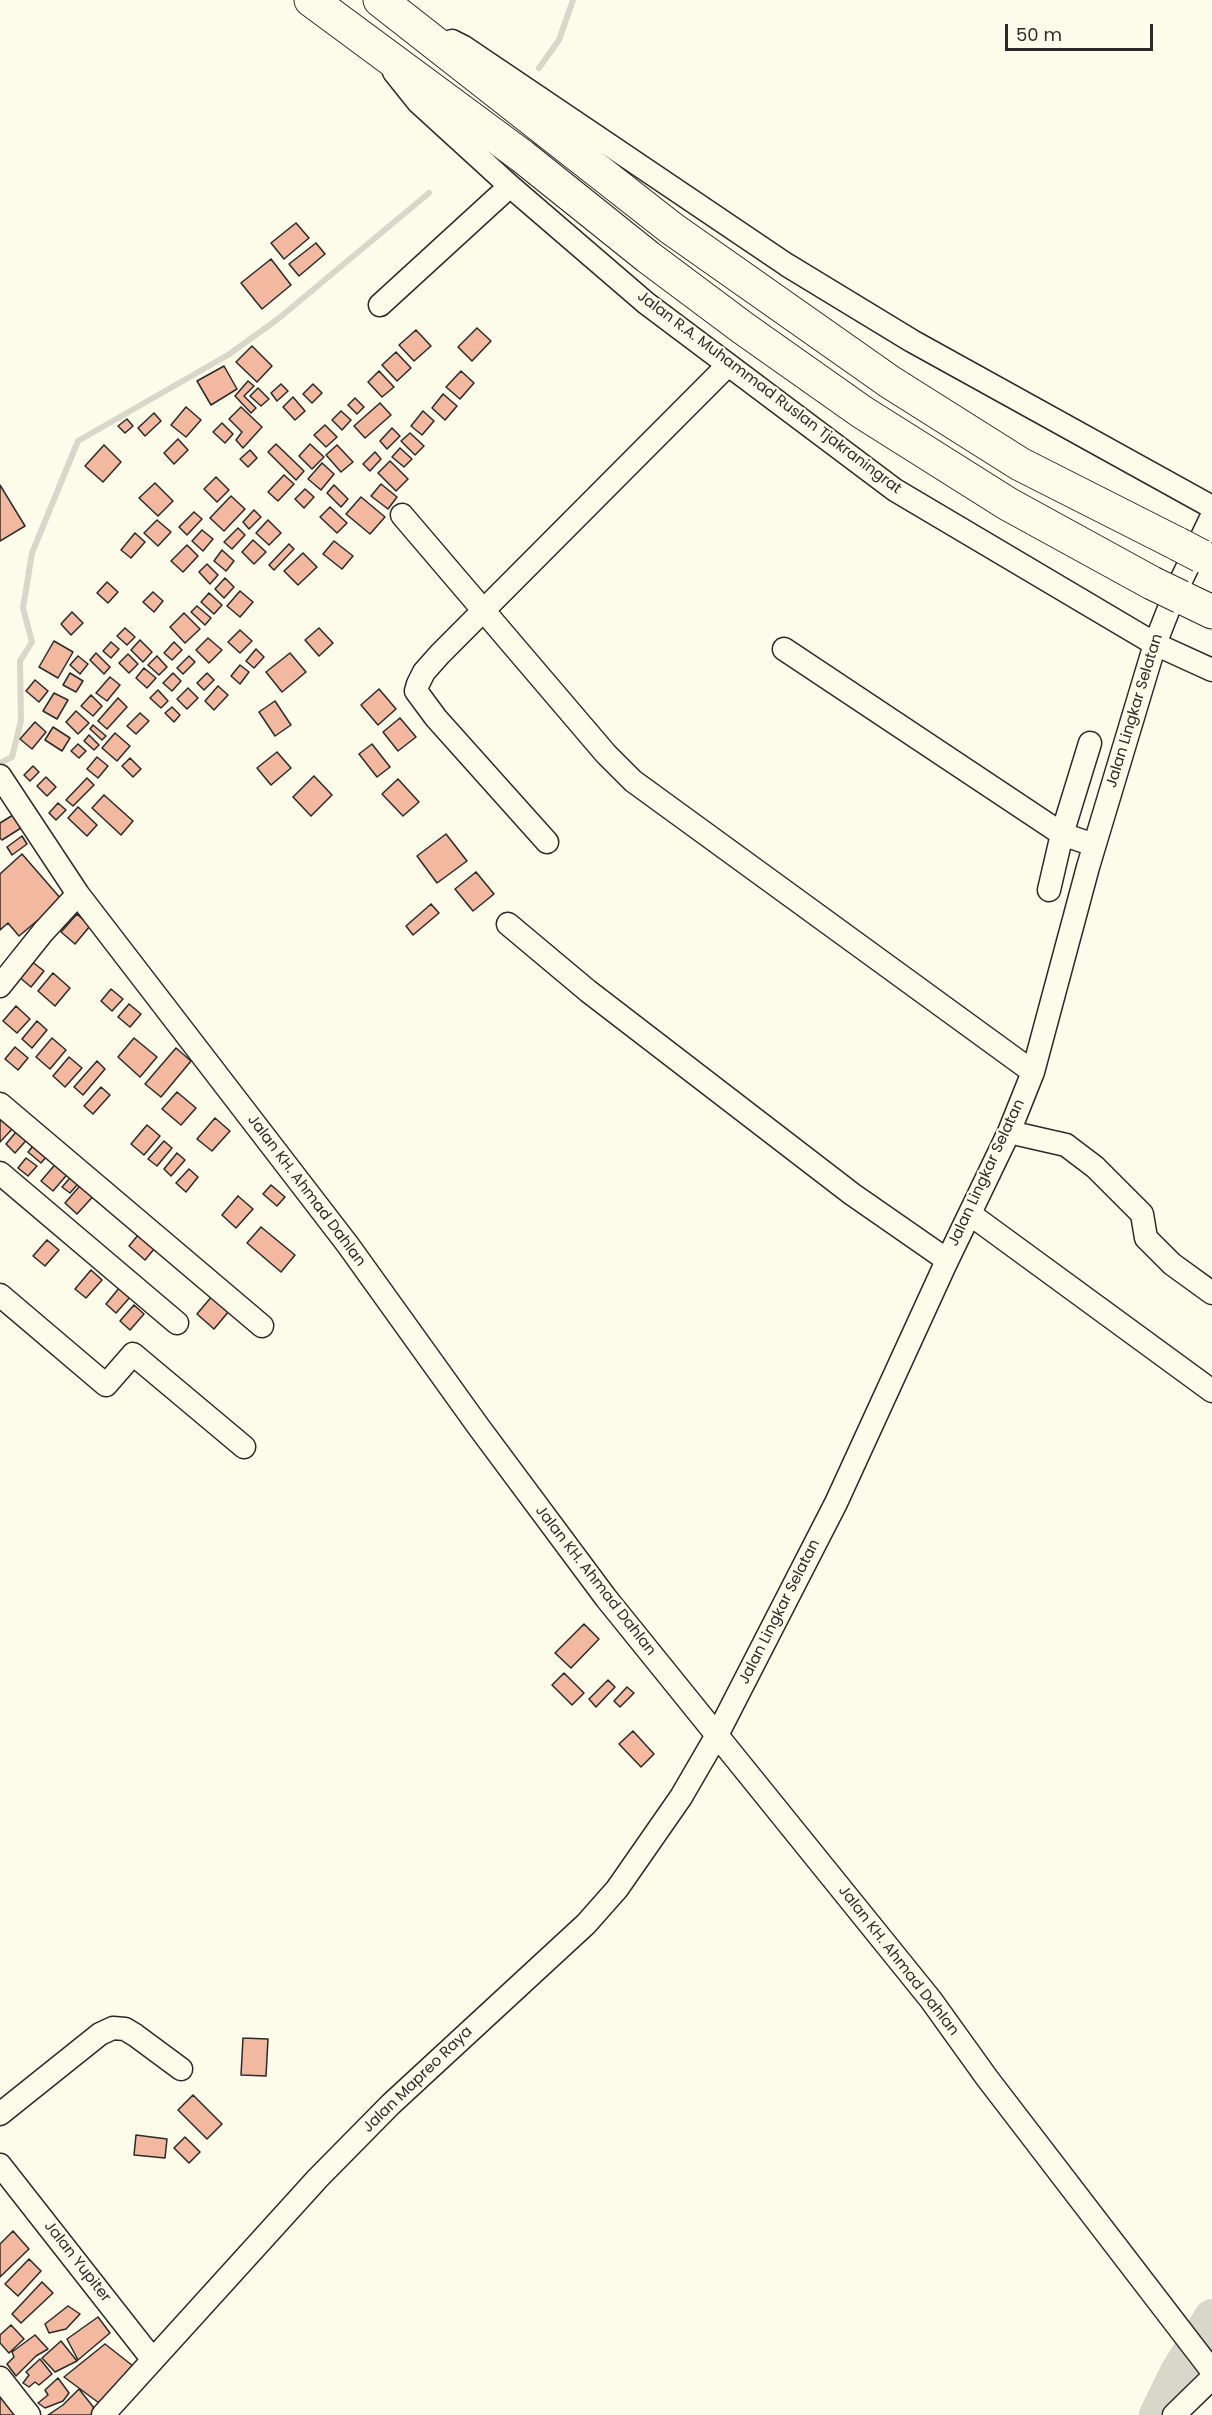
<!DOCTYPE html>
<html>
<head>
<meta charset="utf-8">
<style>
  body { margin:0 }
  #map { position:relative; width:1212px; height:2415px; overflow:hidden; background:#fdfbea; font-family:Poppins,sans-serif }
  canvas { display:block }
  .scale { position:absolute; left:1005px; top:24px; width:148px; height:27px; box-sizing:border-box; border:3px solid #2b2b2b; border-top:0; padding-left:8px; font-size:18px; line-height:21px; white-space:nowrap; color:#2b2b2b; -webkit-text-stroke:4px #fdfbea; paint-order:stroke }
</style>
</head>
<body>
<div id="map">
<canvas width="1212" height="2415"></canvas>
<div class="scale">50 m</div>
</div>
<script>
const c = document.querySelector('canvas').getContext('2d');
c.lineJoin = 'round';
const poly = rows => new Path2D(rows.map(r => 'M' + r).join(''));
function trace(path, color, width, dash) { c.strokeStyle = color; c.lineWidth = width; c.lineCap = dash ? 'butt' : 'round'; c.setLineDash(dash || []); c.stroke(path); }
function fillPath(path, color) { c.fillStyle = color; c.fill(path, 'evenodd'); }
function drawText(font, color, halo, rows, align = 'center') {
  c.font = font + ' Poppins,sans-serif'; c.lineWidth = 4.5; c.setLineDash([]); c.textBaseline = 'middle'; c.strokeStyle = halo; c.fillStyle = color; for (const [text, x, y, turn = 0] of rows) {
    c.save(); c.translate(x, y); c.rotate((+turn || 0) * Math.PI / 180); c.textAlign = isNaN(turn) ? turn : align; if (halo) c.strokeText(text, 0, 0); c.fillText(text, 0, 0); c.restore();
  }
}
trace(poly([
  [539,68,559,40,573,0],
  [0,763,12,757,21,721,20,661,32,642,23,608,32,553,78,441,228,355,278,319,429,193]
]), '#d8d7c9', 6);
trace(poly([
  [1157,2415,1178,2372,1212,2317]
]), '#d8d7c9', 36);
const building = poly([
  [296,223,309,238,284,259,271,243,296,223],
  [316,243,325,254,299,276,289,264,316,243],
  [271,259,291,285,262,309,241,283,271,259],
  [477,328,491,341,472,361,458,347,477,328],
  [416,330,431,346,414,361,399,345,416,330],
  [252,346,272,366,257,382,236,362,252,346],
  [396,352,411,368,397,381,382,365,396,352],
  [224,366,237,389,211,405,197,381,224,366],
  [379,371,394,387,382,397,368,382,379,371],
  [461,371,474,383,460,399,446,387,461,371],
  [248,381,254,386,244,396,256,408,251,413,235,396,248,381],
  [281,384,288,391,277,401,271,393,281,384],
  [313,384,322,393,312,403,303,394,313,384],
  [258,388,269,399,261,406,250,396,258,388],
  [443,394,457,406,445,420,432,408,443,394],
  [293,397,305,411,295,420,283,407,293,397],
  [355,398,364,407,357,414,348,405,355,398],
  [380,403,391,415,365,438,354,426,380,403],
  [186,407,201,420,186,437,171,425,186,407],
  [241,407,262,427,243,448,236,440,242,432,229,419,241,407],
  [341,411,351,420,342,430,332,420,341,411],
  [423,411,434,421,422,435,411,426,423,411],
  [154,413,161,421,145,436,138,428,154,413],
  [127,419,133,426,125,433,118,426,127,419],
  [222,423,233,434,225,443,213,432,222,423],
  [325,425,337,437,326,447,314,435,325,425],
  [392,428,400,436,387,449,380,441,392,428],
  [410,433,424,446,415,455,401,441,410,433],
  [178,439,188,450,174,464,164,453,178,439],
  [276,444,304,471,296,480,268,452,276,444],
  [310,444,324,457,312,469,299,456,310,444],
  [104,445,121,462,103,482,85,466,104,445],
  [337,445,353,462,341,472,326,455,337,445],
  [400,448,412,459,404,467,392,457,400,448],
  [250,450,257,458,248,467,240,459,250,450],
  [375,452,381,459,370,471,363,464,375,452],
  [390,461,408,479,396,491,378,473,390,461],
  [322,463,334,474,321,490,308,479,322,463],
  [284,475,294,484,278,501,268,492,284,475],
  [216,477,229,490,217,502,204,489,216,477],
  [155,483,173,501,158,516,139,498,155,483],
  [381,484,397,497,388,509,371,496,381,484],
  [0,485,25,526,0,541,0,485],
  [334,485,348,499,341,507,327,493,334,485],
  [305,489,314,497,304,508,295,499,305,489],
  [231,496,245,509,224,531,210,518,231,496],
  [361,497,385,517,370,534,346,514,361,497],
  [330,507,347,523,337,533,320,517,330,507],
  [254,510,261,517,249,529,243,522,254,510],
  [194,512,202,519,187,535,179,527,194,512],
  [157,520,171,532,158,546,144,533,157,520],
  [268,520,281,533,269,545,256,533,268,520],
  [238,528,245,535,232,549,224,542,238,528],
  [202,530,213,539,203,551,192,541,202,530],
  [135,533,145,542,131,558,121,550,135,533],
  [253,540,266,552,254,564,242,552,253,540],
  [334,541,353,556,342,569,323,554,334,541],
  [289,544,294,549,274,570,269,565,289,544],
  [187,545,198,556,183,572,171,561,187,545],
  [222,550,234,561,226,571,214,561,222,550],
  [303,553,317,567,298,585,284,571,303,553],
  [207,564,218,575,210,584,199,572,207,564],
  [225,578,234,587,224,598,215,589,225,578],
  [107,582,118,592,108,603,97,593,107,582],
  [240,591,253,602,240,617,227,606,240,591],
  [153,592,163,601,154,612,143,602,153,592],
  [209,593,222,605,214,614,201,602,209,593],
  [197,606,211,618,205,625,191,612,197,606],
  [72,612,83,623,71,635,61,624,72,612],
  [184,613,200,629,185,643,170,627,184,613],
  [125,628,135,637,127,645,117,636,125,628],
  [319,628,333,643,319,656,305,640,319,628],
  [240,630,252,641,240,653,228,642,240,630],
  [208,638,222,650,209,663,196,650,208,638],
  [140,640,152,652,143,662,131,650,140,640],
  [54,641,73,652,58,678,39,667,54,641],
  [111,642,119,649,111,658,103,651,111,642],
  [174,642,182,650,172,660,164,653,174,642],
  [256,649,264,657,254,668,246,661,256,649],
  [96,653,110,667,104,674,90,660,96,653],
  [290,653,306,672,282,692,266,672,290,653],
  [128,654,138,664,129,673,119,663,128,654],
  [78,656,88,664,80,674,70,665,78,656],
  [157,656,167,667,159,675,148,665,157,656],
  [189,656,195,662,183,674,177,668,189,656],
  [240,665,249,672,240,684,231,676,240,665],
  [144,668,156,678,147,688,136,678,144,668],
  [70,673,83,681,76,692,63,685,70,673],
  [173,673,181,681,172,691,163,683,173,673],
  [207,673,214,680,204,690,197,683,207,673],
  [110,677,120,685,107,701,96,693,110,677],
  [35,680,48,691,39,702,26,691,35,680],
  [218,686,228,695,214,710,205,701,218,686],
  [188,688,198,698,187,709,177,699,188,688],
  [379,689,396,709,378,725,361,705,379,689],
  [158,690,168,701,161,708,150,698,158,690],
  [54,693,68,700,57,719,43,711,54,693],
  [91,695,102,706,93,716,81,706,91,695],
  [118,698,127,707,107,729,98,721,118,698],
  [275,701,291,725,275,736,259,712,275,701],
  [172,707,180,715,174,722,165,713,172,707],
  [76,711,89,723,78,734,66,722,76,711],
  [140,713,149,721,136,734,127,726,140,713],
  [400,718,416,737,398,751,383,732,400,718],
  [35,722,46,732,32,749,20,739,35,722],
  [93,725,106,736,102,740,90,729,93,725],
  [53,727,70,738,62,751,45,740,53,727],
  [115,733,130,746,117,761,102,748,115,733],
  [89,735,99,745,94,750,84,741,89,735],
  [78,744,86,751,79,758,71,751,78,744],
  [372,744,390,767,377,777,359,754,372,744],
  [277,752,291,768,271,785,257,768,277,752],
  [97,757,108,766,98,778,87,769,97,757],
  [130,758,141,769,133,777,122,766,130,758],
  [33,766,39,772,30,781,24,775,33,766],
  [314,776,332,795,311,816,293,797,314,776],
  [46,777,56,787,47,796,37,786,46,777],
  [87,778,94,785,73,806,66,800,87,778],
  [398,779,419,802,403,816,382,794,398,779],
  [104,795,133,821,121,835,92,808,104,795],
  [58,803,66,810,56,820,49,813,58,803],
  [78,807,97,825,87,836,68,818,78,807],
  [13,815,21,828,2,840,0,838,0,823,13,815],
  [446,834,467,861,437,883,417,856,446,834],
  [22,836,27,844,12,855,7,847,22,836],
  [22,854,62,900,19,936,8,923,0,930,0,874,22,854],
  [476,872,494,894,473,911,455,889,476,872],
  [431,904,439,913,413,935,406,926,431,904],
  [77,914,90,926,75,944,61,932,77,914],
  [31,961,44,971,31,987,18,976,31,961],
  [53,973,70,988,55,1006,38,991,53,973],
  [111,989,123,999,112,1011,101,1001,111,989],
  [129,1004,141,1014,130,1027,118,1017,129,1004],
  [16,1006,30,1019,17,1033,3,1021,16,1006],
  [37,1021,47,1030,32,1048,22,1039,37,1021],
  [52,1038,66,1050,50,1069,36,1057,52,1038],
  [134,1038,157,1057,140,1077,118,1057,134,1038],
  [15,1047,28,1058,18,1070,5,1059,15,1047],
  [176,1048,191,1061,161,1097,145,1084,176,1048],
  [69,1057,82,1068,65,1087,53,1076,69,1057],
  [97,1061,105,1069,83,1095,74,1087,97,1061],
  [101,1087,110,1095,93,1114,84,1106,101,1087],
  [177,1092,196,1108,181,1125,162,1109,177,1092],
  [3,1118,14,1127,0,1142,0,1121,3,1118],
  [215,1118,230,1131,212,1151,197,1139,215,1118],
  [147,1125,160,1136,144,1155,131,1144,147,1125],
  [21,1126,31,1135,15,1153,6,1144,21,1126],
  [39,1139,52,1150,41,1163,28,1152,39,1139],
  [164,1141,172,1148,157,1166,148,1159,164,1141],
  [177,1153,185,1160,171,1176,164,1169,177,1153],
  [26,1158,37,1166,28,1176,18,1168,26,1158],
  [59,1160,71,1170,53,1191,41,1181,59,1160],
  [189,1169,198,1177,186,1192,176,1183,189,1169],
  [76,1171,84,1177,70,1193,62,1187,76,1171],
  [85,1180,98,1191,77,1214,65,1203,85,1180],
  [271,1185,285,1197,277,1206,263,1194,271,1185],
  [238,1196,253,1209,236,1228,222,1215,238,1196],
  [261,1227,295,1255,281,1272,247,1243,261,1227],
  [143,1229,159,1243,145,1260,129,1246,143,1229],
  [47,1240,59,1250,45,1266,33,1256,47,1240],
  [91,1270,102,1280,86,1298,75,1289,91,1270],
  [120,1287,131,1296,116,1313,106,1304,120,1287],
  [218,1289,235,1304,214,1329,197,1314,218,1289],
  [134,1305,144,1314,130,1330,120,1321,134,1305],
  [584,1624,599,1639,571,1668,555,1653,584,1624],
  [564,1673,584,1693,572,1705,552,1685,564,1673],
  [608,1680,615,1687,596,1707,589,1699,608,1680],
  [627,1687,634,1693,620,1707,614,1701,627,1687],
  [633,1731,654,1754,641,1767,619,1744,633,1731],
  [243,2038,268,2039,266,2076,241,2075,243,2038],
  [193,2095,222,2124,207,2139,178,2110,193,2095],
  [136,2135,167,2139,165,2158,134,2155,136,2135],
  [185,2137,200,2152,189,2163,174,2148,185,2137],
  [13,2231,29,2249,0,2277,0,2244,13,2231],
  [29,2259,41,2271,18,2296,5,2284,29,2259],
  [42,2282,53,2293,21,2323,12,2314,42,2282],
  [68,2306,80,2314,66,2329,49,2333,45,2324,68,2306],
  [98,2317,110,2333,78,2360,67,2339,98,2317],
  [11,2325,24,2339,9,2353,0,2343,0,2335,11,2325],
  [35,2335,48,2349,36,2356,16,2376,7,2364,14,2357,12,2352,35,2335],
  [61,2341,77,2361,55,2372,42,2358,61,2341],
  [105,2344,133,2366,99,2403,64,2377,105,2344],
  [40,2359,52,2374,39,2385,35,2382,29,2387,23,2383,29,2375,26,2372,40,2359],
  [58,2378,69,2393,63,2401,45,2408,38,2403,48,2395,45,2390,58,2378],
  [0,2384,23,2415,0,2415,0,2384],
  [79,2389,98,2413,96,2415,48,2415,63,2405,79,2389]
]);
fillPath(building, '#f2b8a0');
trace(building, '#2b2b2b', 1.5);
const minor = poly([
  [452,41,464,47,787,265,912,341,1212,507],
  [394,72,418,102,510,186,646,303,895,490,1155,644,1212,670],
  [380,305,510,186],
  [402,515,606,754,633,781,1033,1072],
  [784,649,1062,834,1094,845],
  [0,776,78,894,348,1245,478,1426,606,1598,931,2000,987,2078,1212,2371],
  [547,842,436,718,416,691,418,684,424,672,440,654,727,366],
  [1049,890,1062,834,1090,743],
  [508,924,588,991,852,1194,947,1260],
  [0,986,43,932,78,894],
  [0,1104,262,1326],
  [1009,1132,1066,1145,1095,1167,1142,1214,1146,1238,1172,1264,1212,1293],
  [0,1173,177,1323],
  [970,1214,1212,1391],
  [0,1295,106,1385,133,1354,244,1447],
  [0,2114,100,2034,113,2028,125,2029,135,2035,181,2069],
  [0,2165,153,2360],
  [0,2378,29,2415],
  [103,2415,318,2178,391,2104,586,1924,617,1889,681,1797,717,1735,836,1503,945,1265,1009,1132,1033,1072,1088,867,1155,644,1175,593,1212,516],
  [1174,2415,1212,2378]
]);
const highway = poly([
  [311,0,522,156,648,257,743,328,862,412,1008,504,1152,583],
  [380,0,671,228,890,382,1020,464,1178,544],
  [1181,597,1212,612]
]);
trace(minor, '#2b2b2b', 25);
trace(highway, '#2b2b2b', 35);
trace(minor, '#fdfbea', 22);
trace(highway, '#fdfbea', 33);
const highwayBridge = poly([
  [1178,544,1201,556],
  [1152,583,1181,597]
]);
trace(highwayBridge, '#2b2b2b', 35, []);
trace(highwayBridge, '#fdfbea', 33);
drawText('15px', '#2b2b2b', '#fdfbea', [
  ["Jalan R.A. Muhammad Ruslan Tjakraningrat",769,393,37],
  ["Jalan Lingkar Selatan",1135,711,-73],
  ["Jalan Lingkar Selatan",987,1173,-65],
  ["Jalan KH. Ahmad Dahlan",306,1191,53],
  ["Jalan KH. Ahmad Dahlan",595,1581,52],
  ["Jalan Lingkar Selatan",780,1612,-63],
  ["Jalan KH. Ahmad Dahlan",898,1961,52],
  ["Jalan Mapreo Raya",418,2080,-44],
  ["Jalan Yupiter",77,2262,52]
]);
</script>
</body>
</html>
